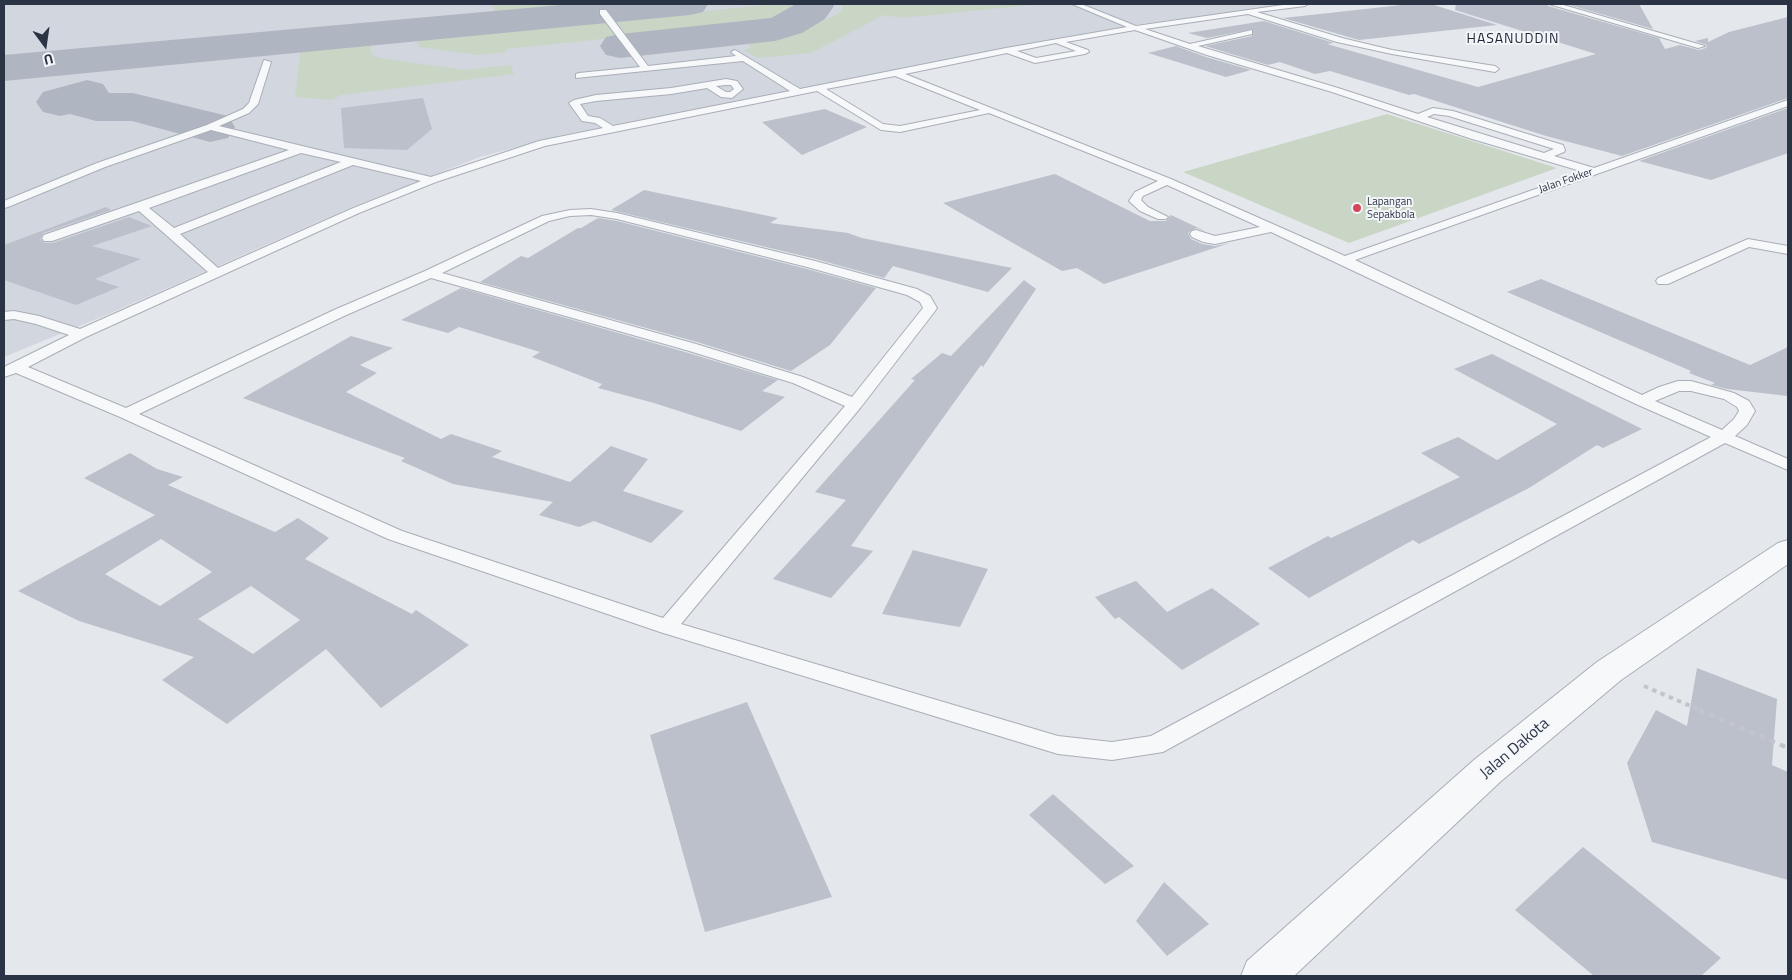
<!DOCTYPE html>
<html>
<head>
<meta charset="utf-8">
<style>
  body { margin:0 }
  #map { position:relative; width:1792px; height:980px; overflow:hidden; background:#e4e7ec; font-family:"Titillium Web",sans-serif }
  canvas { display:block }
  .frame { position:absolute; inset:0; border:5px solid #2b3445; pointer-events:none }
  .north { position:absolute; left:20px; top:20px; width:50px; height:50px; -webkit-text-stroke:4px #f4f6f9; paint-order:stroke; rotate:166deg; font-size:14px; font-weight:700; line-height:20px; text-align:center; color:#2b3445 }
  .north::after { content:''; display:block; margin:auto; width:18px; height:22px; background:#2b3445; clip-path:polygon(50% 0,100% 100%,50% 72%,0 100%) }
</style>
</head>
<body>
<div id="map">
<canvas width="1792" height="980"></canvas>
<div class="frame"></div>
<div class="north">U</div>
</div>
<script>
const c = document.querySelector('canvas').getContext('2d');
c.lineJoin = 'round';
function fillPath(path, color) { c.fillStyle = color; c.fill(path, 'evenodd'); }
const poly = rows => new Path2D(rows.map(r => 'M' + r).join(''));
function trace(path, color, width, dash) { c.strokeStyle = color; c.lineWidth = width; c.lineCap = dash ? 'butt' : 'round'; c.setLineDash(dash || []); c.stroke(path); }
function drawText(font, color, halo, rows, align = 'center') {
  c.font = font + ' "Titillium Web",sans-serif'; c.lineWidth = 4; c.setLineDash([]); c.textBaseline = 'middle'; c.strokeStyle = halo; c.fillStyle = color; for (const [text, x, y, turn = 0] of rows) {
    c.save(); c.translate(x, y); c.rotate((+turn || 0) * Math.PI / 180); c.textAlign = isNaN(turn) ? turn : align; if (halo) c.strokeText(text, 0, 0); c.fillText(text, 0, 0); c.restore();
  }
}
fillPath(poly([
  [4,4,1296,4,1133,25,938,62,563,135,480,157,352,207,111,313,4,357]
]), '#d2d6de');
fillPath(poly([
  [492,4,610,4,495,14],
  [776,4,799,4,800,7,776,25,731,29,728,26,506,49,507,52,477,55,419,47,417,40],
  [840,4,1041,4,901,18,884,15,811,53,757,58,744,50,751,48,743,40,802,32,841,12,843,7],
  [367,42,370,44,372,55,379,58,465,70,511,65,514,74,341,95,332,100,295,97,301,48],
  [1387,114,1557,168,1349,243,1183,172]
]), '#c9d6c5');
fillPath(poly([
  [572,4,708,4,703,12,690,15,4,81,4,55,572,4],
  [796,4,833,4,834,6,825,19,802,33,775,41,620,58,606,55,600,46,606,37,620,34,771,18,796,4],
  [87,80,103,84,109,93,133,93,228,116,235,127,228,138,210,142,132,121,96,121,70,114,60,116,43,112,36,102,43,92,87,80]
]), '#b0b6c1');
fillPath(poly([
  [1411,4,1431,4,1497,25,1359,40,1283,18],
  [1456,4,1547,4,1548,6,1659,38,1665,49,1680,45,1699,50,1706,48,1707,45,1695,41,1708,38,1708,42,1729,32,1788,17,1788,98,1622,156,1546,136,1414,94,1409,95,1330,71,1315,74,1280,62,1268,65,1205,46,1252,36,1253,29,1207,38,1188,33,1264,21,1334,43,1327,44,1478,87,1596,54,1455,10],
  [1566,4,1639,4,1653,29],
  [1176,46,1206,57,1251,70,1226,77,1148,53],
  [423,98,432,129,407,150,344,148,341,108],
  [1788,108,1788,153,1711,180,1639,161],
  [825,109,867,127,802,155,762,122],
  [1055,174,1150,221,1166,221,1171,215,1205,231,1196,228,1188,233,1191,239,1202,244,1215,246,1230,243,1104,284,1077,268,1062,271,943,203],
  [644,190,778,218,770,223,848,233,862,238,1012,268,988,292,893,266,884,278,816,259,611,210],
  [106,207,111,210,43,233,40,239,44,243,53,243,129,217,152,226,92,246,141,259,95,279,119,287,76,305,4,280,4,245],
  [598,218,617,221,807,269,876,288,830,345,791,371,697,342,480,282,521,256,528,258,578,228,581,228],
  [1541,279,1750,365,1788,347,1788,396,1727,389,1711,385,1715,383,1689,373,1691,371,1507,292],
  [1024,280,1036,289,983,367,981,365,851,546,873,551,831,598,773,579,846,500,815,492,915,380,911,379,942,353,951,356],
  [461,288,685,352,778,380,762,391,785,397,741,431,654,403,598,388,602,384,532,357,540,352,459,327,448,333,401,320],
  [351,336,393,348,360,365,377,373,346,392,441,439,451,434,502,451,492,457,570,482,611,446,648,459,623,491,684,511,651,543,594,521,579,527,539,515,553,502,453,484,401,461,405,458,243,398],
  [1492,354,1642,429,1603,448,1597,445,1529,488,1419,544,1413,540,1309,598,1268,568,1328,536,1331,538,1460,477,1421,453,1458,437,1497,460,1557,424,1454,369],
  [130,453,157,469,183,477,168,485,275,532,298,518,329,538,305,559,412,614,416,610,469,645,381,708,326,649,227,724,162,680,194,657,79,621,18,591,155,515,84,478],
  [161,539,212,572,160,606,105,574],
  [251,586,300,620,253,654,198,619],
  [913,550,988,569,960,627,882,614],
  [1136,581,1167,612,1212,588,1260,624,1182,670,1119,617,1115,619,1095,597],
  [1697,668,1777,699,1772,765,1788,772,1788,880,1652,842,1627,763,1656,710,1687,726],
  [747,702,832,897,705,932,650,735],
  [1053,794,1134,866,1105,884,1029,815],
  [1583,847,1721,958,1701,976,1594,976,1515,910],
  [1164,882,1209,924,1167,956,1136,921]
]), '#bbc0ca');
const service = poly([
  [1072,4,1081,4,1136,26,1290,4,1308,4,1305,6,1257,12,1342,38,1392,50,1495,66,1499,69,1495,72,1392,54,1337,42,1248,14,1145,29,1190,44,1252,30,1252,34,1198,46,1338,88,1418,114,1433,108,1453,111,1563,145,1565,150,1564,152,1554,156,1594,168,1788,100,1788,106,1355,260,1642,395,1659,387,1678,381,1691,381,1734,393,1749,401,1755,411,1747,425,1735,436,1788,459,1788,470,1725,443,1163,752,1112,760,1058,754,660,632,388,539,120,417,16,373,4,377,4,367,69,335,36,324,14,319,4,320,4,312,14,311,39,316,80,329,208,272,139,211,52,241,44,241,42,238,44,235,289,150,211,130,105,167,8,207,4,208,4,201,97,163,207,125,243,109,249,103,264,60,271,62,258,104,249,113,219,126,431,177,539,141,603,128,595,123,582,121,569,103,574,100,596,95,671,88,726,79,737,81,743,89,732,98,721,97,707,88,671,94,596,101,580,104,588,116,600,118,613,126,790,91,743,61,576,78,576,74,579,73,640,67,600,14,600,10,606,10,648,66,736,56,731,52,735,50,800,89,1006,48,1127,27,1072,4],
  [1135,30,1207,55,1332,92,1469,138,1584,172,1345,256,1171,179,905,74,1007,53,1035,63,1085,54,1089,52,1088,50,1066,42,1135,30],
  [1056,43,1076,51,1036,58,1017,51,1056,43],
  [895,76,980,110,900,126,883,124,826,89,895,76],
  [726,85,731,85,734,89,730,92,726,92,716,86,726,85],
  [817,91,881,130,900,132,989,113,1158,181,1135,192,1129,201,1140,211,1158,219,1166,219,1168,217,1148,207,1141,200,1143,196,1167,185,1260,227,1215,236,1196,230,1192,231,1190,234,1192,237,1203,242,1215,244,1271,232,1636,404,1711,437,1151,736,1112,742,1058,736,681,624,861,407,935,311,937,308,930,296,917,289,815,261,617,213,591,209,570,210,542,216,425,271,334,310,126,408,28,367,86,337,359,213,436,182,545,146,817,91],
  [1434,114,1449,116,1554,149,1544,153,1427,117,1434,114],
  [301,153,341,162,174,228,149,208,301,153],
  [353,165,421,181,351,209,218,268,180,234,353,165],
  [591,215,617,219,807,267,907,295,920,302,923,308,852,397,803,377,696,344,442,273,549,221,570,216,591,215],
  [431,278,686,350,793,383,845,406,663,618,402,531,139,414,344,316,431,278],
  [1679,391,1691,391,1724,399,1737,407,1739,411,1734,419,1722,430,1655,401,1679,391],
  [1549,4,1560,4,1705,46,1698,48,1549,4],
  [1748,239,1788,246,1788,254,1749,247,1668,284,1658,284,1656,281,1658,278,1748,239]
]);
const minor = poly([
  [1788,540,1788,564,1621,680,1500,782,1294,976,1241,976,1247,961,1474,760,1597,662,1778,543,1788,540]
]);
trace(service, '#a9aeb7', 2);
trace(minor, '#a9aeb7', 2);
trace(poly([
  [1644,686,1702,711]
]), '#c2c5cb', 4, [4.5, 4.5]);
trace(poly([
  [1699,710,1788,748]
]), '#c2c5cb', 4.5, [5.5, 5.5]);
fillPath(service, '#f7f8fa');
fillPath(minor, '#f7f8fa');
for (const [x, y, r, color] of [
  [1357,208,5,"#d1495b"]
]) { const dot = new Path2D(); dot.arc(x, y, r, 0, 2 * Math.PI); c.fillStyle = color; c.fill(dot); trace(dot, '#f4f6f9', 2); }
drawText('11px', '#2b3445', '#f4f6f9', [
  ["Jalan Fokker",1566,181,-19]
]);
drawText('11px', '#2b3445', '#f4f6f9', [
  ["Lapangan",1367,202],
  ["Sepakbola",1367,215]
], 'left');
c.letterSpacing = '1px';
drawText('14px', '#1d2536', '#f4f6f9', [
  ["HASANUDDIN",1513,40]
]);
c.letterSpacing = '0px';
drawText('16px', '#2b3445', '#f4f6f9', [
  ["Jalan Dakota",1515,749,-40]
]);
</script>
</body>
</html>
